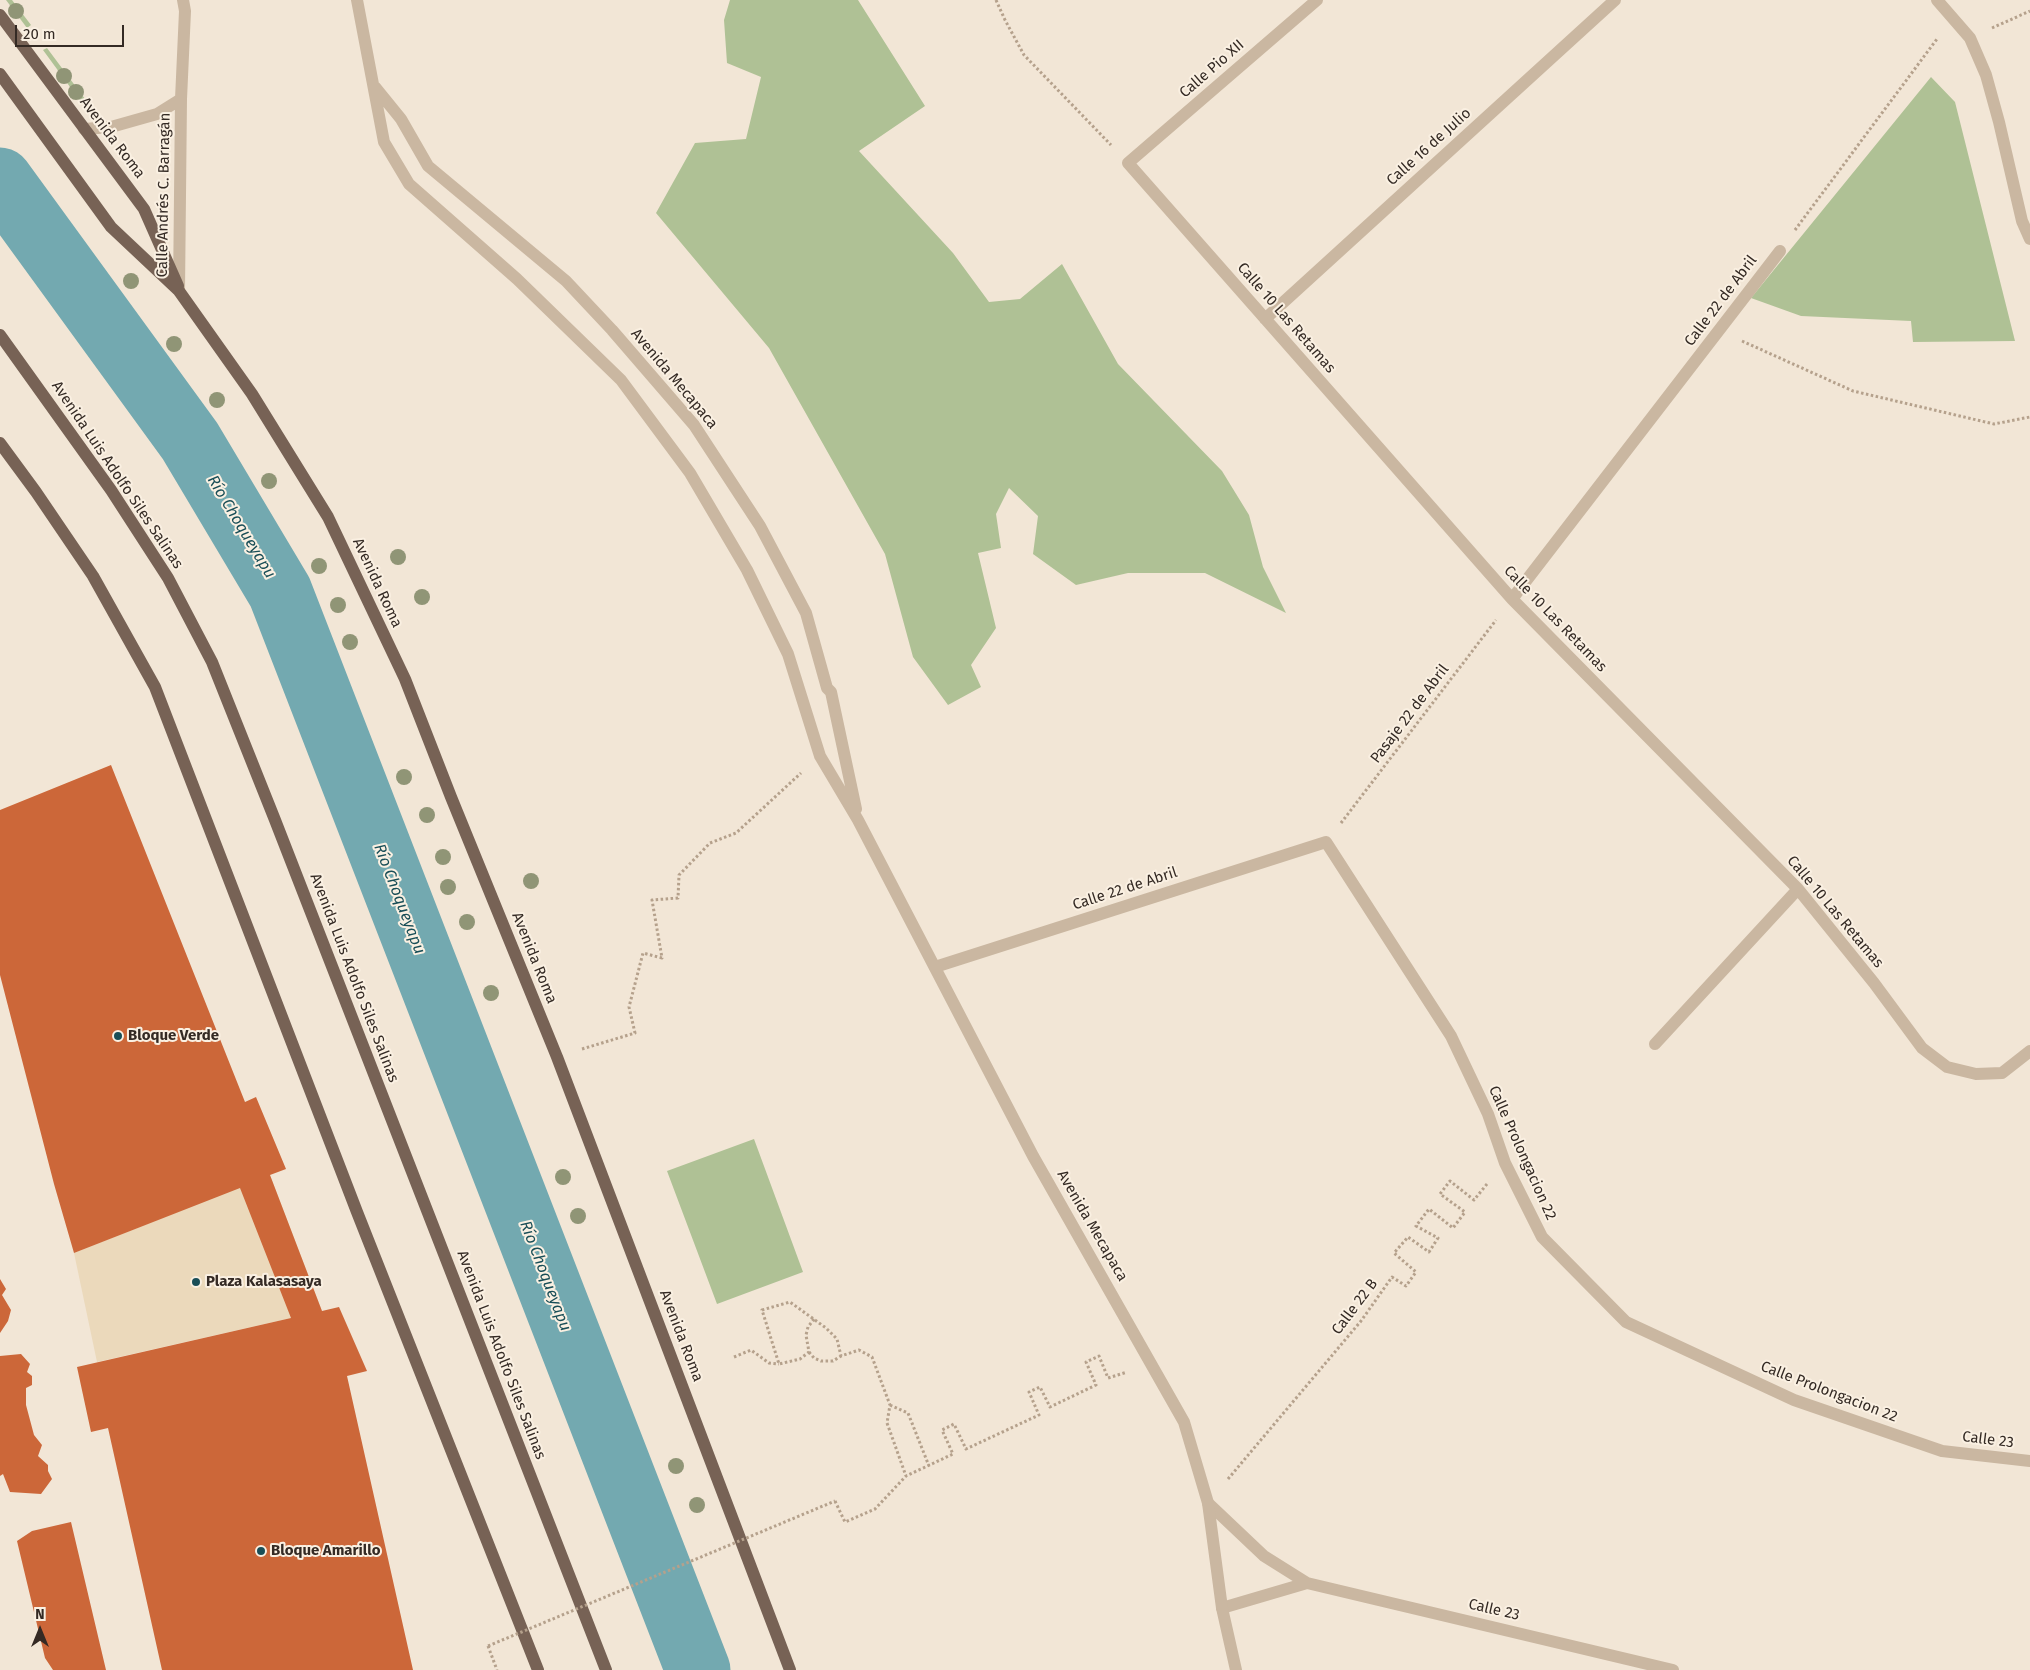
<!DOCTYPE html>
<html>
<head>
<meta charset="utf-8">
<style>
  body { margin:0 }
  #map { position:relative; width:2030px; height:1670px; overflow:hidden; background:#f2e6d6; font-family:"Fira Sans",sans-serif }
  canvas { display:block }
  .north { position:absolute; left:15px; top:1605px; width:50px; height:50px; -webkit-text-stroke:4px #faf0e2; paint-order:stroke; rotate:0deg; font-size:14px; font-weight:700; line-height:20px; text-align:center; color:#342a24 }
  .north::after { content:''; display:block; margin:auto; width:18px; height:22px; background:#342a24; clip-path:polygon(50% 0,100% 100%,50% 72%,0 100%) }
  .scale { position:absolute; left:15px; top:25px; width:109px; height:22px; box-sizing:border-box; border:2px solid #342a24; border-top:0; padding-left:6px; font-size:15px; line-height:18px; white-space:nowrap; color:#342a24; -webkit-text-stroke:4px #faf0e2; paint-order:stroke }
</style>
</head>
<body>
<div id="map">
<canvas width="2030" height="1670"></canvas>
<div class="north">N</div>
<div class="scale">20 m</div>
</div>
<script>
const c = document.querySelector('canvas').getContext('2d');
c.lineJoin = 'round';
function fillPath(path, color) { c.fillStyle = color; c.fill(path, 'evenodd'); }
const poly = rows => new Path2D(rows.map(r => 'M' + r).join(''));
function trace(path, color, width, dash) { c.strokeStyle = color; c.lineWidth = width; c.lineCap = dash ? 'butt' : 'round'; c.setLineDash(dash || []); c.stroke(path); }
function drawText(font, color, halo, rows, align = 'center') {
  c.font = font + ' "Fira Sans",sans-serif'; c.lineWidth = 4; c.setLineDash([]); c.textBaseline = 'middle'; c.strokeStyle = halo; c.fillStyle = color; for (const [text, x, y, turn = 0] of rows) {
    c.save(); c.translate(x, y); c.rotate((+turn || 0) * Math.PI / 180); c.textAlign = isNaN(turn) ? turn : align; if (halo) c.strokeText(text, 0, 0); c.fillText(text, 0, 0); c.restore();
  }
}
fillPath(poly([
  [6,0,12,0,31,25,27,28],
  [730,0,858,0,925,106,859,151,953,253,989,302,1020,299,1062,264,1118,364,1222,471,1249,515,1263,567,1286,613,1205,573,1128,573,1076,585,1033,554,1038,516,1009,488,996,514,1001,548,978,553,996,628,971,665,981,687,948,705,913,657,885,554,769,348,656,213,695,143,746,139,761,77,727,63,724,20],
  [47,48,88,103,84,106,43,50],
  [1931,77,1955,102,2015,341,1913,342,1911,321,1801,316,1751,298],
  [754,1139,803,1272,717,1304,667,1171]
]), '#afc195');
fillPath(poly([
  [270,1175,322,1311,97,1362,74,1253]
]), '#ebd9bb');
trace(poly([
  [0,180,190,441,280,592,698,1670]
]), '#73a9b0', 65);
fillPath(poly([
  [111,765,245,1102,256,1097,286,1169,270,1175,322,1311,339,1307,367,1371,347,1376,413,1670,162,1670,108,1428,91,1432,77,1367,291,1318,240,1188,74,1253,54,1184,0,975,0,810],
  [0,1279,6,1289,2,1295,11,1310,8,1321,0,1333],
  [21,1354,30,1364,27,1372,32,1376,32,1385,26,1388,26,1405,34,1435,42,1445,38,1456,48,1465,48,1471,52,1479,41,1494,10,1492,3,1474,0,1476,0,1356],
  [71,1522,106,1670,53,1670,45,1658,17,1541,32,1531]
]), '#cc6739');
trace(poly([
  [996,0,1005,20,1024,55,1111,145],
  [1992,28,2030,11],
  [1795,230,1937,39],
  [1742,341,1853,391,1994,424,2030,417],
  [1341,823,1496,620],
  [582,1049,635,1033,629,1007,643,953,662,958,652,900,678,898,679,875,710,843,736,833,801,773],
  [814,1319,808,1327,806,1335,809,1352,800,1359,779,1364,762,1310,790,1302,826,1328,837,1339,841,1356,859,1350,872,1357,890,1405,887,1423,906,1476],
  [809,1352,814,1358,821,1361,833,1361,841,1356],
  [734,1357,751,1350,769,1363,779,1364],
  [890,1405,908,1413,929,1466],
  [1228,1479,1361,1321,1392,1277,1406,1286,1416,1272,1394,1253,1408,1237,1429,1252,1438,1238,1416,1226,1429,1209,1453,1228,1465,1212,1440,1194,1450,1181,1474,1200,1487,1184],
  [835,1501,845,1522,875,1509,906,1476,953,1454,942,1430,954,1424,966,1449,1039,1415,1029,1392,1040,1387,1050,1407,1096,1385,1086,1362,1099,1356,1108,1378,1127,1372],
  [488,1646,497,1670]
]), '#b5a18c', 3, [2.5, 2.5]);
trace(poly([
  [1317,0,1128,163,1512,599,1798,889,1874,983,1922,1048,1947,1067,1976,1074,2002,1073,2030,1051],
  [1937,0,1970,38,1986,75,1999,122,2022,221,2030,239],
  [84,129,111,127,157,114,181,99],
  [179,291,181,99,185,11,183,0],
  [1265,319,1615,0],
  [1512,599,1780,251],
  [935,967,1326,842,1451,1036,1488,1114,1505,1163,1542,1237,1626,1322,1794,1400,1942,1451,2030,1461],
  [1655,1044,1798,889],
  [1208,1503,1264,1556,1307,1583,1222,1608],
  [1307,1583,1673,1670]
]), '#cab7a1', 12);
trace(poly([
  [357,0,384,142,409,184,517,279,621,380,690,473,747,570,788,654,820,756,858,820,1033,1156,1184,1422,1208,1503,1222,1608,1236,1670],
  [375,87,401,119,428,166,566,281,612,330,694,425,760,526,806,613,827,688,831,692,856,809]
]), '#cab7a1', 12);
trace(poly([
  [0,15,144,209,178,286],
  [0,74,111,227,179,291,252,394,328,517,405,679,451,797,557,1057,790,1670],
  [0,335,111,490,168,578,212,662,275,820,606,1670],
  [0,443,36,492,93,576,155,687,357,1212,538,1670]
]), '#776255', 12);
trace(poly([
  [488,1646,835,1501]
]), '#b5a18c', 3, [2.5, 2.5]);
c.fillStyle = '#909576';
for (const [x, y] of [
  [16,11],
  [64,76],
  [76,92],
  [131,281],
  [174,344],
  [217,400],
  [269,481],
  [398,557],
  [319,566],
  [422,597],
  [338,605],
  [350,642],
  [404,777],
  [427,815],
  [443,857],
  [531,881],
  [448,887],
  [467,922],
  [491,993],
  [563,1177],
  [578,1216],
  [676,1466],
  [697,1505]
]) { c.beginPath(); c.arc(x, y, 8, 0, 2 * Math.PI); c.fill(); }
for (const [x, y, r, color] of [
  [118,1036,5,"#194e57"],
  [196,1282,5,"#194e57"],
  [261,1551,5,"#194e57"]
]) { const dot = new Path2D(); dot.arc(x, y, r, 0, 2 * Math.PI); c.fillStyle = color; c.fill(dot); trace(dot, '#faf0e2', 2); }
drawText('15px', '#342a24', '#faf0e2', [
  ["Calle Pio XII",1212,69,-41],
  ["Avenida Roma",112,138,53],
  ["Calle 16 de Julio",1429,147,-42],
  ["Calle Andrés C. Barragán",164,195,-89],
  ["Calle 22 de Abril",1721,301,-53],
  ["Calle 10 Las Retamas",1286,318,49],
  ["Avenida Mecapaca",674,379,50],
  ["Avenida Luis Adolfo Siles Salinas",117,475,56],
  ["Avenida Roma",377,583,65],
  ["Calle 10 Las Retamas",1555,619,46],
  ["Pasaje 22 de Abril",1410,714,-53],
  ["Calle 22 de Abril",1125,889,-18],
  ["Calle 10 Las Retamas",1835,912,50],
  ["Avenida Roma",534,958,68],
  ["Avenida Luis Adolfo Siles Salinas",354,978,69],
  ["Calle Prolongacion 22",1522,1153,66],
  ["Avenida Mecapaca",1092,1226,60],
  ["Calle 22 B",1355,1307,-53],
  ["Avenida Roma",681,1336,69],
  ["Avenida Luis Adolfo Siles Salinas",501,1355,69],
  ["Calle Prolongacion 22",1829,1392,21],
  ["Calle 23",1988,1440,7],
  ["Calle 23",1494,1610,13]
]);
drawText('bold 15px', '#342a24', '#faf0e2', [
  ["Bloque Verde",128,1036],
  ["Plaza Kalasasaya",206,1282],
  ["Bloque Amarillo",271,1551]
], 'left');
drawText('italic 16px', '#194e57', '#faf0e2', [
  ["Río Choqueyapu",241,527,59],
  ["Río Choqueyapu",399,899,69],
  ["Río Choqueyapu",545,1276,69]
]);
</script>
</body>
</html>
